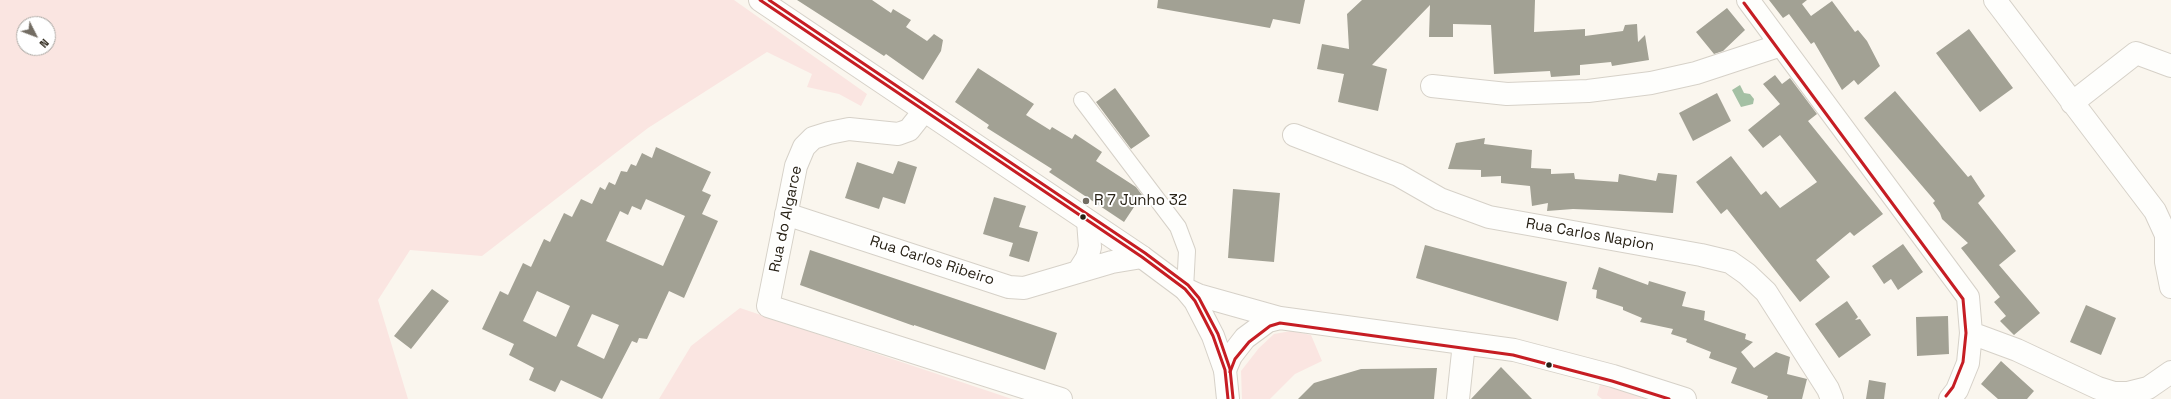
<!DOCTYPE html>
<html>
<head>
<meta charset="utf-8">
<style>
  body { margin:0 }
  #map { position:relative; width:2171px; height:399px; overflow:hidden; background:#faf6ee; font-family:"Space Grotesk",sans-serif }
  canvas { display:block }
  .north { position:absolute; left:16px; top:16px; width:40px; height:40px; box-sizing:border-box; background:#fff; border:1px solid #a9a7a2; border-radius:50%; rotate:132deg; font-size:11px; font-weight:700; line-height:16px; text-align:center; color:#282216 }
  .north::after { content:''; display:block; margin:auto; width:14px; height:18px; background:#726c62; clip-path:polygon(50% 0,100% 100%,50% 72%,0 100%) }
</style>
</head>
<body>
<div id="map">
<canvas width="2171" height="399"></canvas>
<div class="north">N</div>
</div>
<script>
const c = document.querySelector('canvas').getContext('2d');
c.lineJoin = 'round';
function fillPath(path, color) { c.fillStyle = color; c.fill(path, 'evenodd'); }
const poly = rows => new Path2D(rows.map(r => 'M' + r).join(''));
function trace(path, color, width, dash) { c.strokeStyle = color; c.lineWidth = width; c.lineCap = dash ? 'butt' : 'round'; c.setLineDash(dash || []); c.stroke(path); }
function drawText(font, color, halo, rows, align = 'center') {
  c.font = font + ' "Space Grotesk",sans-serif'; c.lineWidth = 4; c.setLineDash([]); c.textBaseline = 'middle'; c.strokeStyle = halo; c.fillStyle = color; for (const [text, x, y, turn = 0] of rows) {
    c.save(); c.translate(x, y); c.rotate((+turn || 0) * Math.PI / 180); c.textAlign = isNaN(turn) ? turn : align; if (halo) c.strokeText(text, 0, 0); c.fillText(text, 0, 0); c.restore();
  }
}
fillPath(poly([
  [0,0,734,0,867,94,861,106,839,94,807,87,812,74,767,52,648,128,482,256,410,250,378,300,408,399,0,399],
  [24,24,48,24,48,48,24,48],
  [740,308,1012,399,659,399,691,346],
  [1291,331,1311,335,1322,361,1295,374,1270,399,1242,399,1241,371,1259,348,1274,334],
  [1601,381,1609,384,1646,399,1602,399,1597,395]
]), '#fae5e1');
fillPath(poly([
  [1740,85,1744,93,1750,94,1754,99,1753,104,1741,107,1732,90]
]), '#a4c0a4');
fillPath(poly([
  [797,0,872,0,891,13,893,9,911,20,906,27,927,41,934,34,943,40,941,51,923,80,886,54,884,56],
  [1158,0,1305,0,1300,24,1273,19,1270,28,1157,8],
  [1362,0,1535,0,1534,32,1585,29,1585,36,1623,31,1625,25,1637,24,1638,42,1645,35,1649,60,1612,66,1611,62,1580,65,1580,75,1551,77,1550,71,1494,74,1491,25,1453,24,1453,37,1429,37,1430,5,1372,65,1387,69,1378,111,1338,102,1344,74,1317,69,1322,44,1349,49,1347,14],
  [1769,0,1807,0,1802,4,1811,16,1832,1,1855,32,1858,30,1867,41,1880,66,1858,85,1854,80,1842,90,1814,42,1811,44,1789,14,1783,18],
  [1727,8,1745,30,1723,51,1714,54,1696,32],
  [1969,29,2013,88,1980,112,1936,53],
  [978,68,1034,104,1026,115,1050,130,1052,127,1072,139,1075,134,1102,152,1096,161,1136,187,1142,195,1124,222,1049,172,1052,169,987,128,989,125,955,102],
  [1775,75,1782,84,1790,78,1817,114,1808,121,1883,214,1854,236,1850,232,1816,260,1830,277,1800,302,1727,209,1721,214,1696,182,1731,156,1761,195,1766,191,1780,208,1817,182,1780,135,1763,148,1748,130,1780,104,1763,84],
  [1115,88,1150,136,1131,149,1096,102],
  [1895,91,1968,177,1971,175,1985,196,1978,203,2016,251,1999,265,2040,313,2014,335,2000,321,2006,316,1994,302,2000,297,1961,248,1968,243,1942,219,1940,213,1933,203,1935,201,1864,118],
  [1717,93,1731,121,1693,141,1679,113],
  [1485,138,1484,144,1532,150,1531,168,1551,169,1551,174,1574,173,1575,179,1618,182,1619,174,1656,181,1658,173,1677,175,1673,213,1573,209,1547,211,1548,203,1532,206,1530,186,1501,183,1501,176,1481,177,1481,170,1448,169,1456,143],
  [656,147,711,172,702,191,711,195,702,214,718,221,684,298,669,291,647,339,639,338,637,343,632,341,602,399,561,380,555,392,529,380,534,368,509,355,514,344,482,329,500,291,508,295,523,263,531,267,544,239,550,242,564,213,572,217,581,199,592,204,600,187,605,190,609,182,615,185,621,171,627,172,631,164,636,166,642,153,652,158],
  [646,199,685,216,663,266,606,241,620,211,628,215,632,206,641,210],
  [537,291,570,306,556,337,523,321],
  [592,314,619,325,604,359,577,346],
  [898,161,917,167,905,204,883,197,879,209,845,198,857,162,893,174],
  [1233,189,1280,193,1274,262,1228,258],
  [994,197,1026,206,1019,227,1038,232,1029,262,1009,256,1013,243,983,234],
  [1903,244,1923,272,1898,290,1891,279,1884,284,1872,266],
  [1425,245,1567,282,1558,321,1416,278],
  [810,250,1057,333,1045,370,914,325,914,326,800,285],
  [1599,267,1648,285,1649,281,1686,292,1682,306,1705,311,1704,320,1746,334,1745,339,1753,342,1741,352,1754,368,1776,352,1790,357,1787,374,1807,379,1802,399,1767,399,1768,396,1731,383,1737,368,1709,358,1711,352,1686,342,1687,339,1671,334,1673,329,1640,322,1642,318,1623,310,1623,307,1596,298,1597,290,1592,289],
  [432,289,449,301,411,349,394,336],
  [1847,301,1858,317,1855,320,1860,319,1871,335,1839,358,1815,324],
  [2086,305,2116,318,2101,355,2070,342],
  [1948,316,1949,354,1917,356,1916,317],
  [2001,361,2034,391,2027,399,1998,399,1981,384],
  [1501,367,1532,399,1471,399],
  [1437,368,1434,399,1298,399,1314,383,1361,369],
  [1869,380,1886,383,1884,399,1866,399]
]), '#a2a194');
const pedestrian = poly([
  [1082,100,1178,227,1187,251,1185,289]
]);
const minor = poly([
  [1748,0,1968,297,1971,333,1968,363,1957,390,1950,399],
  [1995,0,2155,211,2166,235,2166,262,2171,287],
  [1432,86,1507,94,1588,91,1651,83,1696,73,1781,45],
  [2072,103,2136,53,2171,66],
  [924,111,909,130,898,134,849,129,829,133,813,138,804,147,796,166,768,306,1061,399],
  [1294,135,1398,175,1440,199,1489,217,1701,255,1730,262,1747,274,1766,292,1828,389,1832,399],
  [786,214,1009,287,1024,288,1112,262,1142,257],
  [1078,272,1087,258,1090,247,1088,221],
  [1185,289,1198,295,1280,318,1514,350,1613,376,1685,399],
  [1971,333,2017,350,2098,388,2114,393,2128,393,2148,388,2171,372],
  [1225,370,1231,356,1245,338,1268,321,1280,318],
  [1458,399,1464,343]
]);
const secondary = poly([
  [760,0,1142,257,1185,289,1195,301,1213,336,1225,370,1228,399]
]);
trace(pedestrian, '#d6d1c8', 18);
trace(minor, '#d6d1c8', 24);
trace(secondary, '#d6d1c8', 24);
trace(pedestrian, '#fefefc', 16);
trace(minor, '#fefefc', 22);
trace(secondary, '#fefefc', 22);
trace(poly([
  [760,0,1142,257,1185,289,1195,301,1213,336,1225,370,1228,399]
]), '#c61d23', 3);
trace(poly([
  [1744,3,1963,299,1966,333,1963,362,1953,387,1946,396],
  [1230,372,1235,359,1249,342,1270,326,1280,323,1513,355,1612,381,1669,399]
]), '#c61d23', 3);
trace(poly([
  [769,0,1145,253,1188,285,1199,298,1218,334,1230,369,1233,398]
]), '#c61d23', 3);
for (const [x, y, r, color] of [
  [1086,201,4,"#726c62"],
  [1083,217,3.5,"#282216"],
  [1549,365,3.5,"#282216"]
]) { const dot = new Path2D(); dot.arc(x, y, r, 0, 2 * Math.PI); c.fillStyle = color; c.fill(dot); trace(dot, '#fff', 1.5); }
drawText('15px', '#282216', '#fff', [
  ["R 7 Junho 32",1094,201]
], 'left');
drawText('15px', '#282216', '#fff', [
  ["Rua do Algarce",786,219,-78],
  ["Rua Carlos Napion",1590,235,10],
  ["Rua Carlos Ribeiro",932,261,18]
]);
</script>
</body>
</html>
